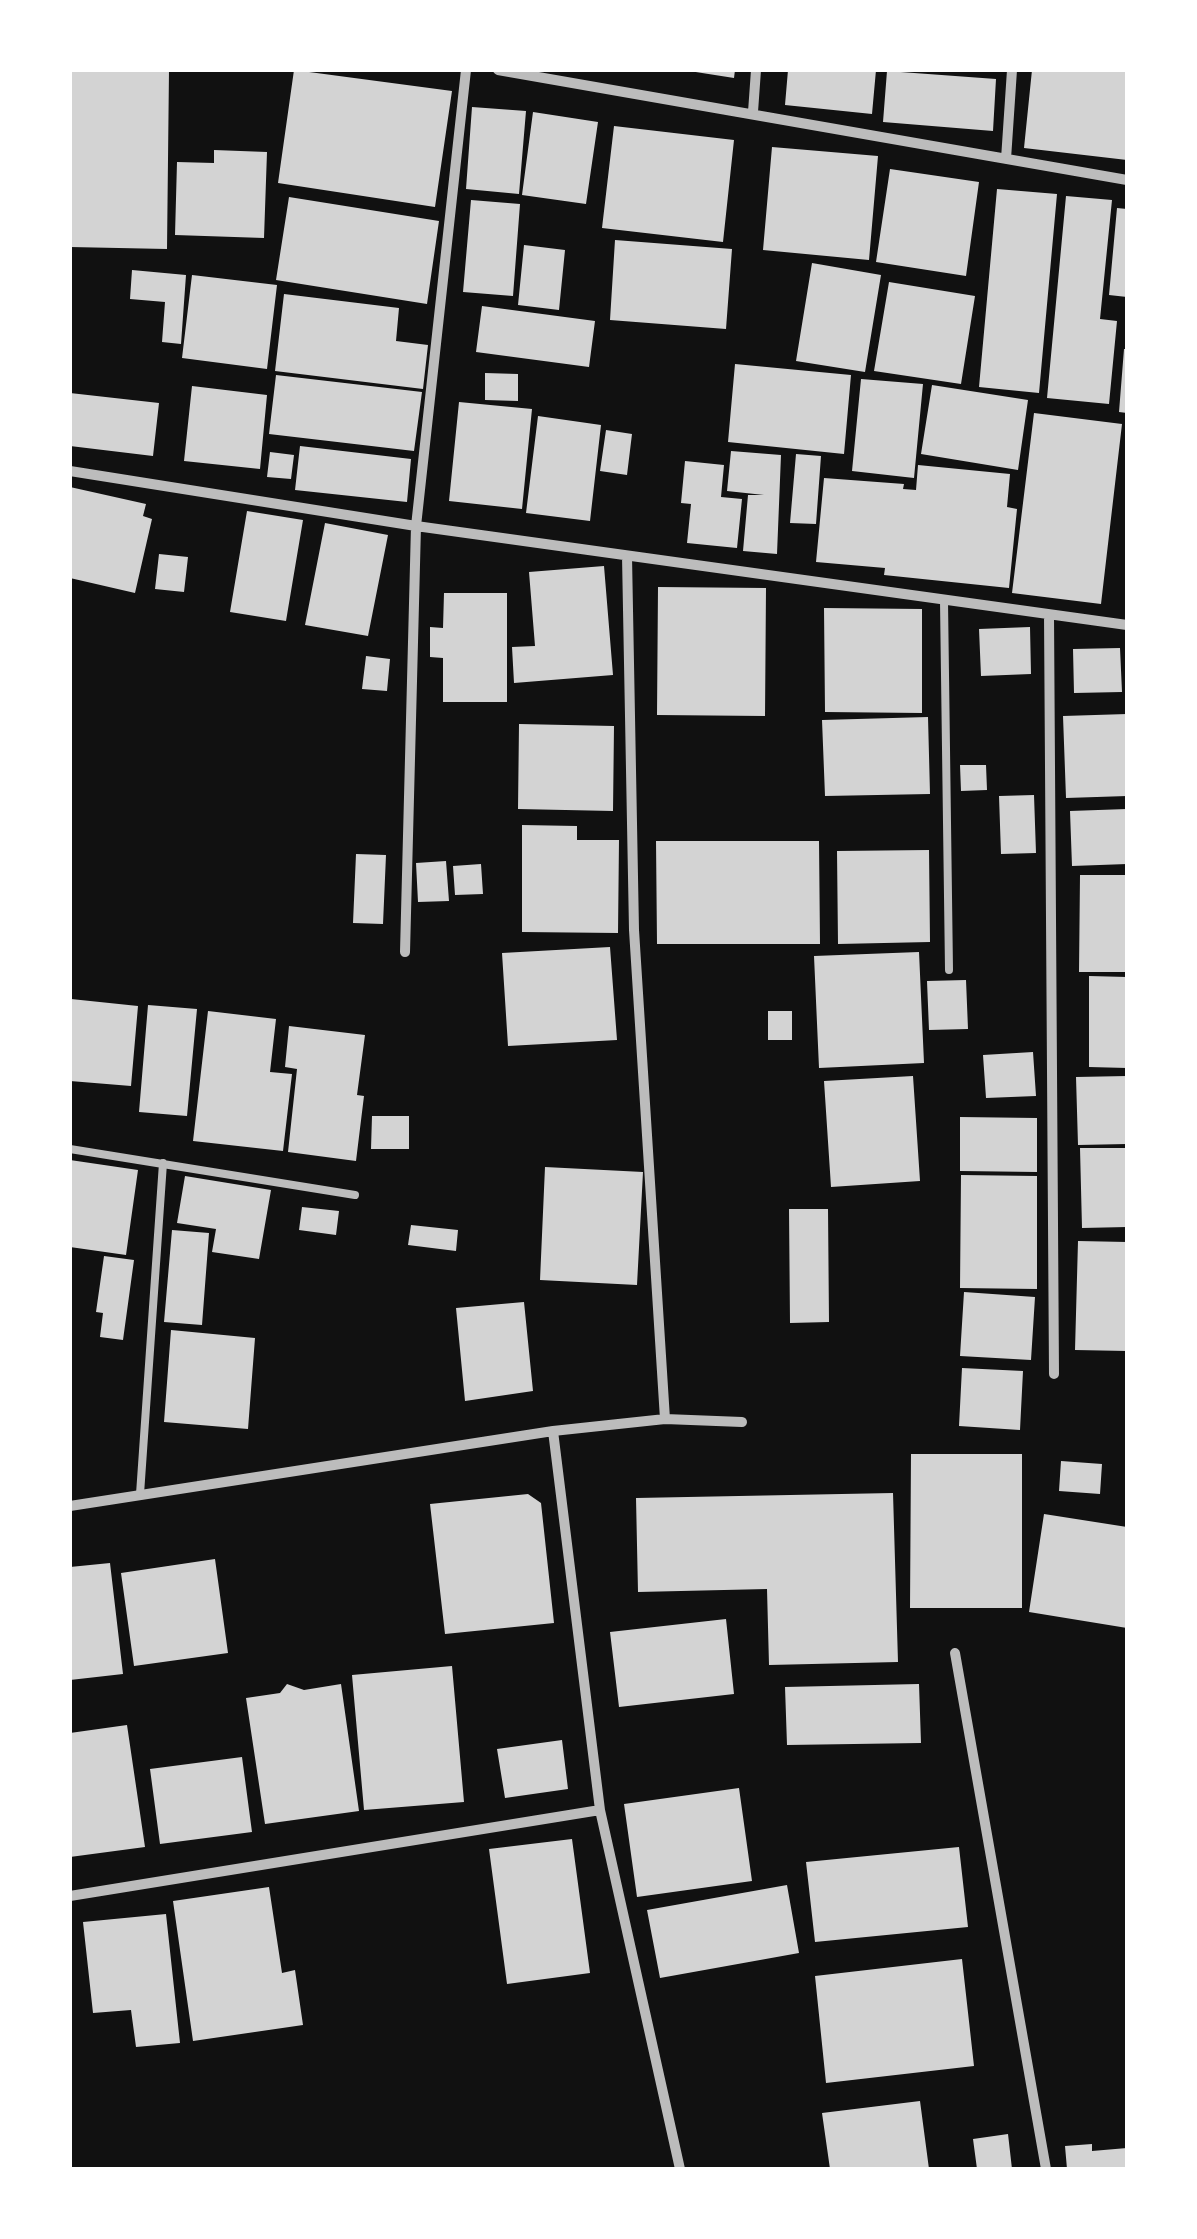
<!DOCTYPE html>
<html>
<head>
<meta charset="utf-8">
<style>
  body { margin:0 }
  #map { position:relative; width:1197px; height:2239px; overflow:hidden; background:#111; font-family:Mulish,sans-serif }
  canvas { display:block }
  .frame { position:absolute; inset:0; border:72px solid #fff; pointer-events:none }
</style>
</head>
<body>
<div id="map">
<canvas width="1197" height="2239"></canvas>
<div class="frame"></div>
</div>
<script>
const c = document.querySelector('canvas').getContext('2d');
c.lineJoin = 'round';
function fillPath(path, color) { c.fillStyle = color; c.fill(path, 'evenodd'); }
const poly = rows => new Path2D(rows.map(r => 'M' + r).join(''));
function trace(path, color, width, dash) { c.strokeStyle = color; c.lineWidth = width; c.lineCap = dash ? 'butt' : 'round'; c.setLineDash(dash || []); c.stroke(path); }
fillPath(poly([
  [70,70,169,70,167,249,70,247],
  [294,70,452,91,435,207,278,183],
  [683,70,735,70,734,78],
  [788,70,876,70,872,114,785,105],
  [1032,70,1127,70,1127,160,1024,148],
  [887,71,996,79,993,131,883,122],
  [472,107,526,111,519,194,466,189],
  [533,112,598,122,586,204,522,195],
  [614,126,734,140,723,242,602,228],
  [772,147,878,156,869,260,763,250],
  [214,150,267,152,264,238,175,235,177,162,214,163],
  [890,169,979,182,966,276,876,262],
  [997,189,1057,194,1039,393,979,387],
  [1066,196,1112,200,1100,319,1117,321,1109,404,1047,398],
  [289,197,439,221,427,304,276,280],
  [471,200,520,204,513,296,463,292],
  [1117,208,1127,209,1127,297,1109,295],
  [615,240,732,249,726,329,610,320],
  [524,245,565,250,559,310,518,305],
  [812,263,881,275,865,372,796,361],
  [132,270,186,275,181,344,162,342,165,302,130,299],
  [192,275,277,285,267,369,182,358],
  [889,282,975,296,961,384,874,371],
  [284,294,399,308,396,341,428,345,423,389,275,371],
  [482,306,595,321,589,367,476,352],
  [1124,349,1127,349,1127,413,1119,412],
  [735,364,851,375,844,454,728,442],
  [485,373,518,374,518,401,485,400],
  [276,375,422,392,414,451,269,434],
  [861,379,923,384,914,478,852,471],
  [932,385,1028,400,1018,470,921,454],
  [192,386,267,395,260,469,184,461],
  [70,393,159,403,153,456,70,446],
  [459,402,532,409,522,509,449,501],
  [1034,413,1122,424,1101,604,1012,593],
  [538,416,601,425,590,521,526,513],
  [606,430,632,434,627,475,600,471],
  [300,446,411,459,407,502,295,490],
  [731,451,781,455,777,554,743,551,748,495,764,495,727,491],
  [270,452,294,455,291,479,267,477],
  [796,454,821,456,816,524,790,523],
  [685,461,724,465,721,497,742,499,737,548,687,543,691,504,681,503],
  [918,465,1010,474,1007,507,1017,509,1009,588,884,575,885,568,816,562,824,478,904,484,903,489,916,490],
  [70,487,146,504,143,516,152,519,135,593,70,578],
  [247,511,303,520,286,621,230,612],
  [325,523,388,535,368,636,305,625],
  [159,554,188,557,184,592,155,589],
  [604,566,613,675,514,683,512,647,535,646,529,572],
  [658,587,766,588,765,716,657,715],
  [444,593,507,593,507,702,443,702,443,658,430,657,430,627,443,628],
  [824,608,922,609,922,713,825,712],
  [1030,627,1031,674,981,676,979,629],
  [1120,648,1122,692,1074,693,1073,649],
  [366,656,390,659,387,691,362,689],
  [1127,714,1127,796,1066,798,1063,716],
  [928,717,930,794,825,796,822,720],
  [519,724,614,726,613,811,518,809],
  [960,765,986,765,987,790,961,791],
  [1034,795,1036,853,1001,854,999,796],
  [1127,809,1127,864,1072,866,1070,811],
  [522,825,577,826,577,840,619,840,618,933,522,932],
  [656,841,819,841,820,944,657,944],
  [929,850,930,942,838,944,837,851],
  [356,854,386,855,383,924,353,923],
  [446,861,449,901,418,902,416,863],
  [481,864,483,894,455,895,453,866],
  [1080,875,1127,875,1127,972,1079,972],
  [610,947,617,1040,508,1046,502,953],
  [919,952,924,1063,819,1068,814,956],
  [1089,976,1127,977,1127,1068,1089,1067],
  [966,980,968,1029,929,1030,927,981],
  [71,999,138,1006,131,1086,70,1081],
  [148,1005,197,1009,187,1116,139,1112],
  [208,1011,276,1019,270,1072,292,1074,283,1151,193,1141],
  [768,1011,792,1011,792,1040,768,1040],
  [289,1026,365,1035,357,1095,364,1096,356,1161,288,1152,297,1069,285,1067],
  [1033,1052,1036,1096,986,1098,983,1055],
  [913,1076,920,1181,831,1187,824,1081],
  [1127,1076,1127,1144,1078,1145,1076,1077],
  [372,1116,409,1116,409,1149,371,1149],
  [960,1117,1037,1118,1037,1172,960,1171],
  [1080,1148,1127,1148,1127,1227,1082,1228],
  [70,1160,138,1170,126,1255,70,1247],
  [545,1167,643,1172,637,1285,540,1280],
  [961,1175,1037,1176,1037,1289,960,1288],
  [185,1176,271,1190,259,1259,212,1252,216,1229,177,1223],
  [302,1207,339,1211,336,1235,299,1230],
  [789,1209,828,1209,829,1322,790,1323],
  [411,1225,458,1230,456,1251,408,1245],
  [172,1230,209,1233,202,1325,164,1322],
  [1078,1241,1127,1242,1127,1351,1075,1350],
  [104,1256,134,1260,123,1340,100,1337,103,1313,96,1312],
  [964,1292,1035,1297,1031,1360,960,1356],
  [524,1302,533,1391,465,1401,456,1308],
  [171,1330,255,1338,248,1429,164,1422],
  [962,1368,1023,1371,1020,1430,959,1426],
  [911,1454,1022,1454,1022,1608,910,1608],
  [1061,1461,1102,1464,1100,1494,1059,1491],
  [893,1493,898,1662,769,1665,767,1589,638,1592,636,1498],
  [528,1494,541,1503,554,1623,445,1634,430,1504],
  [1044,1514,1127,1527,1127,1628,1029,1612],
  [215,1559,228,1653,134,1666,121,1573],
  [110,1563,123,1674,70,1680,70,1567],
  [726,1619,734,1694,619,1707,610,1632],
  [452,1666,464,1802,364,1810,352,1675],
  [287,1684,304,1690,341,1684,359,1811,265,1824,246,1698,280,1693],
  [919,1684,921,1743,787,1745,785,1687],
  [127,1725,145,1847,70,1857,70,1733],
  [562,1740,568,1789,505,1798,497,1749],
  [242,1757,252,1832,160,1844,150,1769],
  [739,1788,752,1881,637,1897,624,1804],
  [572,1839,590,1973,507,1984,489,1849],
  [959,1847,968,1927,815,1942,806,1862],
  [787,1885,799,1953,660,1978,647,1910],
  [269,1887,282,1973,295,1970,303,2025,193,2041,173,1901],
  [166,1914,180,2043,136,2047,131,2010,93,2013,83,1922],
  [962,1959,974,2066,826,2083,815,1976],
  [920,2101,929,2169,830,2169,822,2113],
  [1008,2134,1012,2169,977,2169,973,2139],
  [1092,2144,1092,2151,1127,2148,1127,2169,1067,2169,1065,2146]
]), '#d3d3d3');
trace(poly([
  [944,601,949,970],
  [70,1149,355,1195],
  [140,1494,163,1163]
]), '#bcbcbc', 8);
trace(poly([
  [498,70,1127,180],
  [753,112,756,70],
  [1006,159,1012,70],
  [70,471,416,526,1127,625],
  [627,556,634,930,665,1419],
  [1049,615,1054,1374],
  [405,952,416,526,466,70],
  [553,1431,600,1810,680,2169],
  [70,1506,553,1431,665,1419,742,1422],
  [955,1653,1046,2169],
  [70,1896,600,1810]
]), '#bcbcbc', 10);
</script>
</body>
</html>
